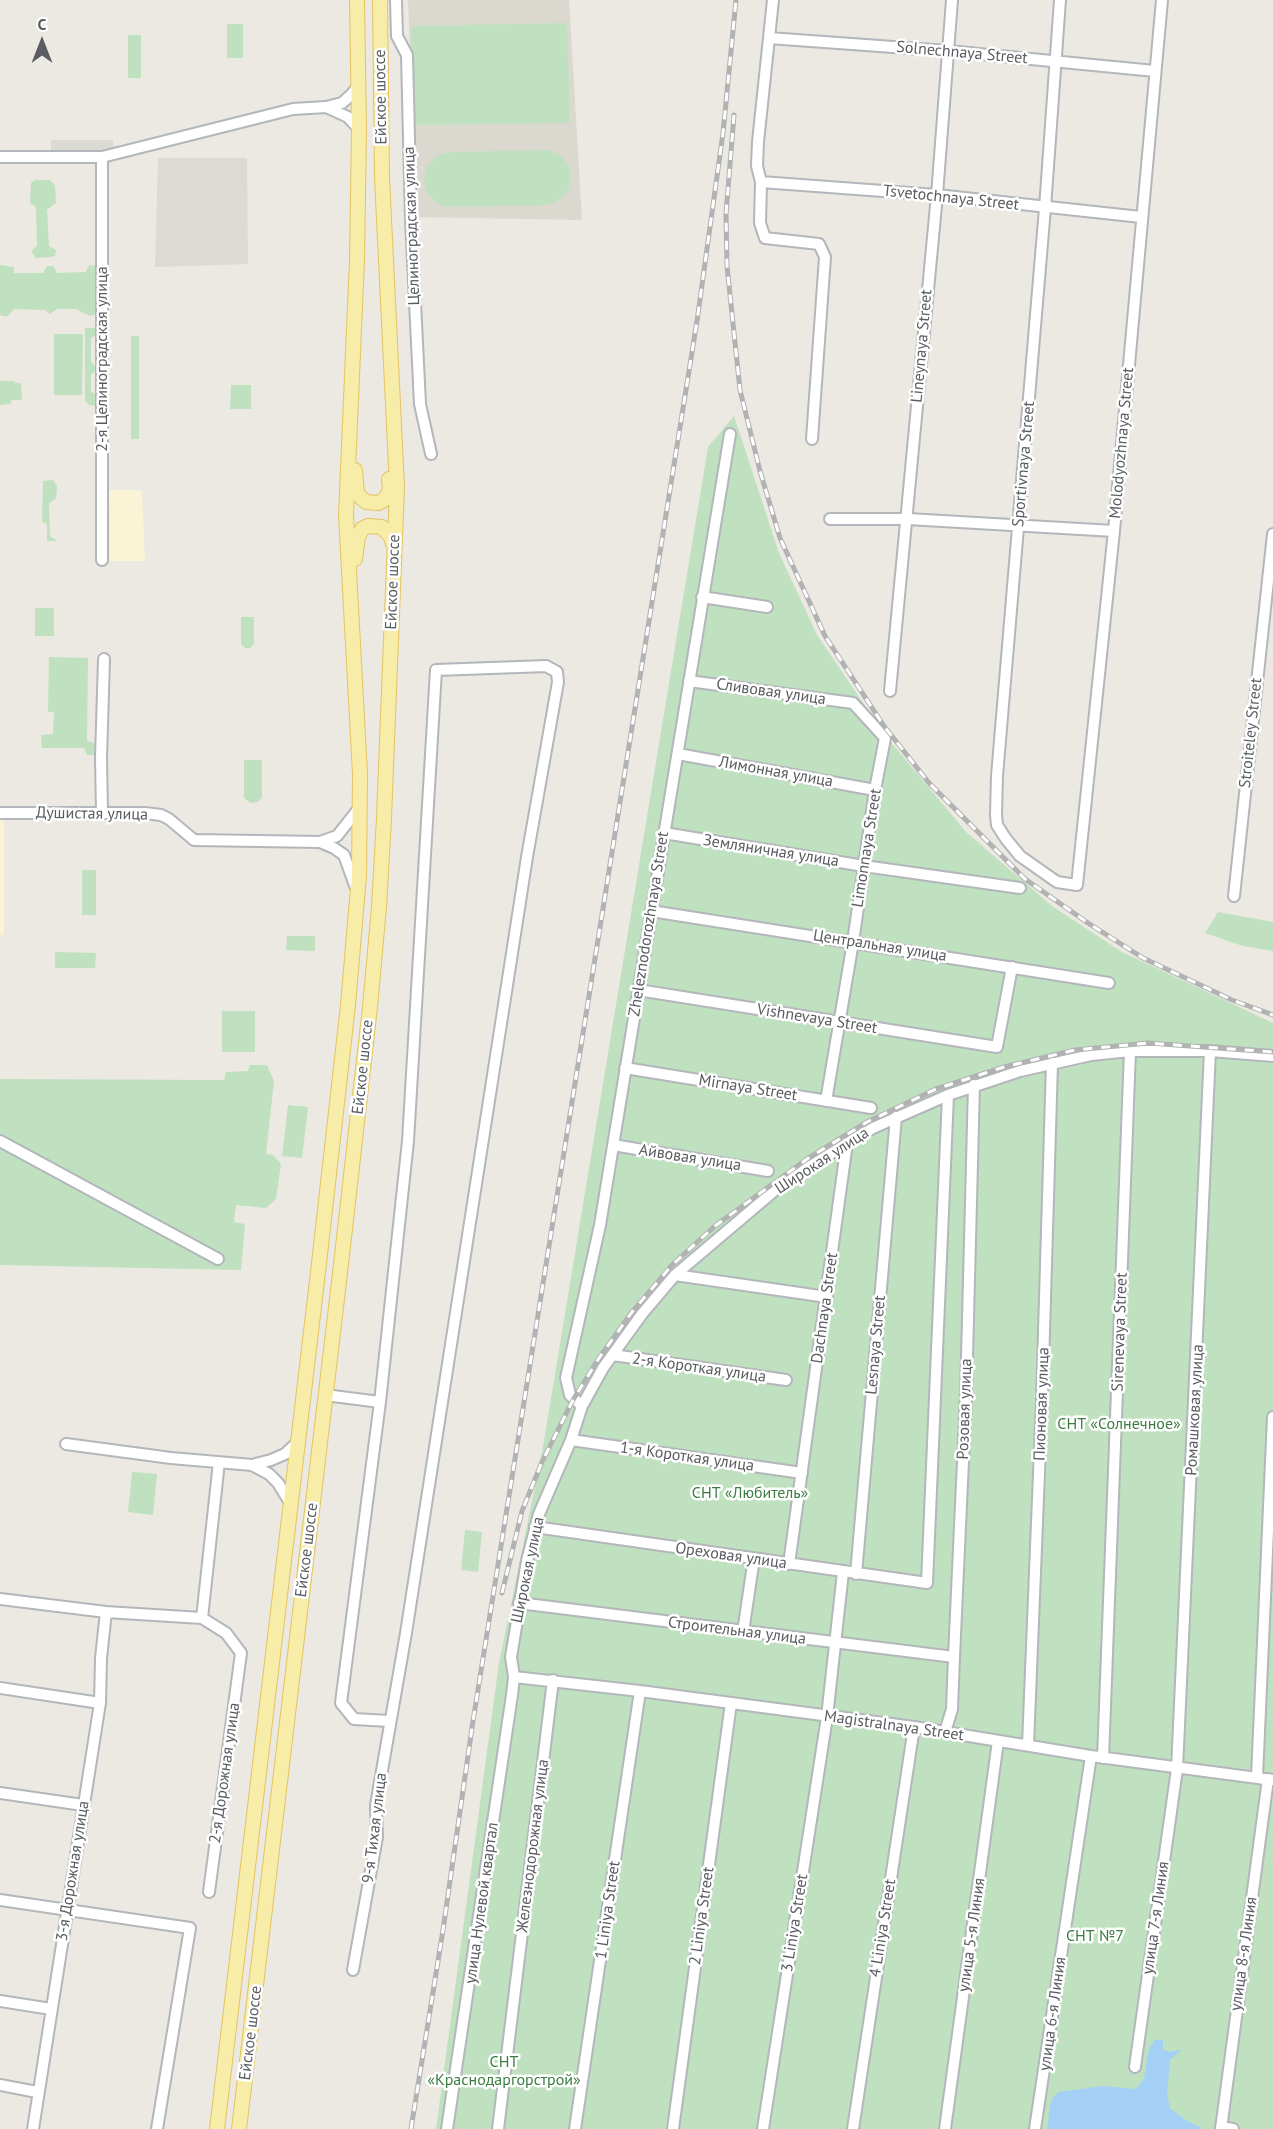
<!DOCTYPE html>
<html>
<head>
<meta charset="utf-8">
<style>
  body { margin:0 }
  #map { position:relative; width:1273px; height:2129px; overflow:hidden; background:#ebe9e1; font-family:"PT Sans",sans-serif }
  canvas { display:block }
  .north { position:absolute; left:12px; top:12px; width:60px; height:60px; -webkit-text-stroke:4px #fff; paint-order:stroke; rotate:0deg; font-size:16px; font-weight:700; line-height:24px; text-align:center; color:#595c60 }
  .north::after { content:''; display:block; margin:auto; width:21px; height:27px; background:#595c60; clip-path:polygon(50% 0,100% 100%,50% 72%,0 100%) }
</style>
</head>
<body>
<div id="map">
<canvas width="1273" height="2129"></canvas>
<div class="north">С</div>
</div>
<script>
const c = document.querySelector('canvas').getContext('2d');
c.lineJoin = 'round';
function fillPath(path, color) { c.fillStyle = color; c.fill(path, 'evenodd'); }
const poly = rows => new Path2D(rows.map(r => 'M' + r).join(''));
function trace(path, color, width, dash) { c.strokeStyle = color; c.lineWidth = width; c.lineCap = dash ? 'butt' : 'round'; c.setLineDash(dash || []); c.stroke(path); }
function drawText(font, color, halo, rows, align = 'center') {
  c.font = font + ' "PT Sans",sans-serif'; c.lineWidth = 5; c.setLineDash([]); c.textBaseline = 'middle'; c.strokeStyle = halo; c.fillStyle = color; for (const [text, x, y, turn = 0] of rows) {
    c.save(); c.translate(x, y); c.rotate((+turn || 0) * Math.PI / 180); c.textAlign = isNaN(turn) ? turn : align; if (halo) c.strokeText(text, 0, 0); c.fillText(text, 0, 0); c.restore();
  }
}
fillPath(poly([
  [109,490,142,490,145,561,110,561],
  [0,816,4,816,4,935,0,935]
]), '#faf3d6');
fillPath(poly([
  [51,140,113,140,113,150,51,150],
  [158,158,247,158,248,264,155,267]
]), '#dcdad5');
fillPath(poly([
  [408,0,569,0,582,220,416,217]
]), '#dad8cf');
fillPath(poly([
  [567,23,570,123,412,125,411,26],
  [227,24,243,24,243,58,227,58],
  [128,35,141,35,141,78,128,78],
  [548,150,557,153,564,159,569,166,571,175,568,191,562,198,554,203,545,205,447,207,435,202,426,191,424,182,426,170,430,162,441,154,450,152],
  [35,180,50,180,55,186,56,203,47,210,49,246,56,250,55,256,51,257,36,258,31,251,37,246,36,207,30,203,31,183],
  [0,265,14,267,14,273,43,273,47,266,51,266,54,267,57,273,86,272,89,265,96,266,98,268,98,310,94,315,90,316,76,309,57,309,50,314,45,310,14,309,8,316,2,316,0,314],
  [85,328,95,328,98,331,98,334,91,338,91,362,96,367,96,372,91,374,91,392,96,394,97,398,97,404,94,406,89,405,85,401],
  [54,334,83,334,82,395,54,395],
  [131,336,139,336,139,439,131,439],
  [0,381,15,381,15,383,21,383,22,400,12,400,10,404,0,405],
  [231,385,251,385,251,409,230,409],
  [734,416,779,553,817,635,884,734,966,832,1052,906,1122,952,1273,1023,1273,2129,436,2129,499,1663,543,1447,708,447],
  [53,480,57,486,56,498,49,504,50,536,57,541,47,541,47,524,42,522,43,481],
  [35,608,54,608,54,636,35,636],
  [241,617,254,617,254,644,250,648,245,648,241,644],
  [49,657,88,658,87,741,92,742,97,746,95,755,87,755,84,748,42,748,41,735,53,734,54,712,48,712],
  [244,760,262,760,262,798,257,802,251,803,244,798],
  [82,870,96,870,96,915,82,915],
  [1218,912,1273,922,1273,951,1243,946,1205,933],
  [287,936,315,936,315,951,286,950],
  [55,952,96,953,95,968,55,968],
  [222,1011,255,1011,255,1052,222,1052],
  [250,1065,267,1065,274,1081,266,1154,273,1155,281,1164,276,1199,266,1208,236,1205,234,1222,245,1224,241,1270,0,1265,0,1079,224,1080,226,1072,248,1071],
  [288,1105,308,1107,302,1158,282,1156],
  [132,1472,157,1474,153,1515,128,1512],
  [465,1530,482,1532,478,1572,461,1570]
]), '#bfe1c0');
fillPath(poly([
  [1155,2040,1163,2040,1163,2050,1171,2052,1182,2049,1170,2060,1167,2095,1170,2108,1184,2119,1203,2129,1047,2129,1051,2100,1059,2092,1103,2086,1136,2089,1144,2078,1149,2048]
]), '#a5d0f6');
const minor = poly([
  [396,0,397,36,407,55,411,220,420,404,431,454],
  [773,0,758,142,757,166,761,182,760,223,765,238,819,244,825,257,812,439],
  [1060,0,1045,208,997,776,996,815,997,825,1006,839,1020,856,1057,882,1077,885,1114,531,1162,0],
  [769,38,948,51,1155,71],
  [326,107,348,117,359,129],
  [0,157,102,157,293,109,326,107,342,103,351,95,359,85],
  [761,182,937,195,1141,217],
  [830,519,908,519,1114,531],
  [102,560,102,157],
  [702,597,767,607],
  [689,681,853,703,885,738,875,790,853,942,826,1101],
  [890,691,937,195,952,0],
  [678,754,875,790],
  [0,813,145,813,161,815,169,819,194,840,320,842,337,836,360,807],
  [102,813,101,758,104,659],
  [664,833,864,866,1020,888],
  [320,842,334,848,344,855,356,888],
  [1234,896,1273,534],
  [651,911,1109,983],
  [638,990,997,1047,1012,967],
  [625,1068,871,1108],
  [0,1141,218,1259],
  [613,1145,768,1171],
  [675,1275,827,1297],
  [613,1355,786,1380],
  [325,1395,380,1402],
  [582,1406,570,1395,566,1378,600,1225,730,434],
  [571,1440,802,1473],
  [66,1444,171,1458,252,1465,271,1460,285,1454,298,1442],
  [252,1465,269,1474,278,1483,291,1504],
  [535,1527,927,1583,948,1095],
  [789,1564,847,1143],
  [856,1574,896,1117],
  [0,1599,106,1612,202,1618,226,1633,241,1653,209,1892],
  [519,1603,954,1657],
  [202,1618,219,1462],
  [743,1632,754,1558],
  [514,1677,640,1691,914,1727,1091,1756,1273,1780],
  [0,1688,100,1703],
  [945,1732,952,1709,954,1657,966,1396,974,1085],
  [1028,1745,1042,1399,1052,1063],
  [1103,1758,1130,1051],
  [1257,1777,1273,1417],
  [0,1793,83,1805],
  [0,1900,190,1928,157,2129],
  [353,1970,377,1837,376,1805,406,1633,527,857,558,682,557,672,546,666,436,670,408,1141,380,1402,341,1703,354,1719,389,1721],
  [0,2001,51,2009],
  [1135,2067,1177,1769,1210,1051],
  [0,2085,37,2092],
  [1221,2127,1233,2129],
  [33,2129,100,1703,101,1658,106,1612],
  [447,2129,512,1695,514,1677,511,1657,527,1561,539,1514,571,1440,582,1406,603,1368,642,1314,675,1275,787,1180,873,1128,948,1095,1020,1071,1091,1055,1130,1051,1210,1051,1273,1056],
  [498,2129,553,1680],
  [575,2129,640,1691],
  [673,2129,731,1703],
  [763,2129,827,1717,843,1572],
  [853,2129,914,1727],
  [945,2129,998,1741],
  [1035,2129,1091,1756],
  [1221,2129,1268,1779]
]);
const major = poly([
  [355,470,357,494,366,502,378,503,384,500,390,490,389,479],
  [355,559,358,537,362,529,368,526,382,527,391,537,393,544],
  [217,2129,317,1281,348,1005,359,876,360,774,346,515,357,260,359,129,357,0],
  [239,2129,339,1282,370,1007,379,907,384,818,397,487,382,178,380,0]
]);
trace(minor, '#b3b6ba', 14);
trace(major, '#e3c461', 16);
trace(minor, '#fff', 10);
trace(major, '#f7eda9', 14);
const rail = poly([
  [734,115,726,214,727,266,740,390,760,471,780,538,825,636,884,726,929,783,1025,879,1088,923,1143,958,1232,1000,1273,1015],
  [502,1593,522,1511,542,1462,573,1400,599,1358,632,1312,672,1265,715,1226,807,1159,867,1122,936,1089,1004,1067,1075,1050,1148,1043,1273,1052],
  [411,2129,443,1930,473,1721,697,321,723,133,736,0]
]);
trace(rail, '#b1b2b2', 5);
trace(rail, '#fff', 3, [9]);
drawText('16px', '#595c60', '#fff', [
  ["Solnechnaya Street",962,53,5],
  ["Ейское шоссе",381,97,-91],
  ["Tsvetochnaya Street",951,198,6],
  ["Целиноградская улица",412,226,-92],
  ["Lineynaya Street",922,346,-85],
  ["2-я Целиноградская улица",102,359,-90],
  ["Molodyozhnaya Street",1122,443,-85],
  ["Sportivnaya Street",1024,464,-85],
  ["Ейское шоссе",393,582,-88],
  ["Сливовая улица",771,692,8],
  ["Stroiteley Street",1251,733,-84],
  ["Лимонная улица",776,772,10],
  ["Душистая улица",92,814,1],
  ["Limonnaya Street",867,848,-81],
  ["Земляничная улица",771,851,9],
  ["Zheleznodorozhnaya Street",649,924,-81],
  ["Центральная улица",880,946,9],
  ["Vishnevaya Street",817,1019,9],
  ["Ейское шоссе",363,1067,-84],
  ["Mirnaya Street",748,1088,9],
  ["Айвовая улица",690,1158,9],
  ["Широкая улица",822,1161,-33],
  ["Dachnaya Street",825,1308,-82],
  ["Sirenevaya Street",1120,1332,-88],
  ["Lesnaya Street",876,1345,-85],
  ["2-я Короткая улица",699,1368,8],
  ["Пионовая улица",1042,1404,-88],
  ["Розовая улица",965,1409,-88],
  ["Ромашковая улица",1195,1410,-87],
  ["1-я Короткая улица",687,1457,8],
  ["Ейское шоссе",307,1550,-83],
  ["Ореховая улица",731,1556,8],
  ["Широкая улица",528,1570,-78],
  ["Строительная улица",737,1631,7],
  ["Magistralnaya Street",894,1726,8],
  ["2-я Дорожная улица",225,1773,-82],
  ["9-я Тихая улица",375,1828,-83],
  ["Железнодорожная улица",533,1846,-83],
  ["3-я Дорожная улица",73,1871,-81],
  ["улица Нулевой квартал",482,1903,-82],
  ["1 Liniya Street",608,1910,-82],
  ["2 Liniya Street",702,1916,-82],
  ["улица 7-я Линия",1156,1918,-82],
  ["3 Liniya Street",795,1923,-81],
  ["4 Liniya Street",883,1928,-81],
  ["улица 5-я Линия",972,1935,-82],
  ["улица 8-я Линия",1244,1954,-82],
  ["улица 6-я Линия",1053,2014,-82],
  ["Ейское шоссе",251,2033,-83]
]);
drawText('16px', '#3b7d41', '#fff', [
  ["СНТ «Солнечное»",1119,1424],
  ["СНТ «Любитель»",750,1493],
  ["СНТ №7",1095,1936],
  ["СНТ",504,2062],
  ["«Краснодаргорстрой»",504,2080]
]);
</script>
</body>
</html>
